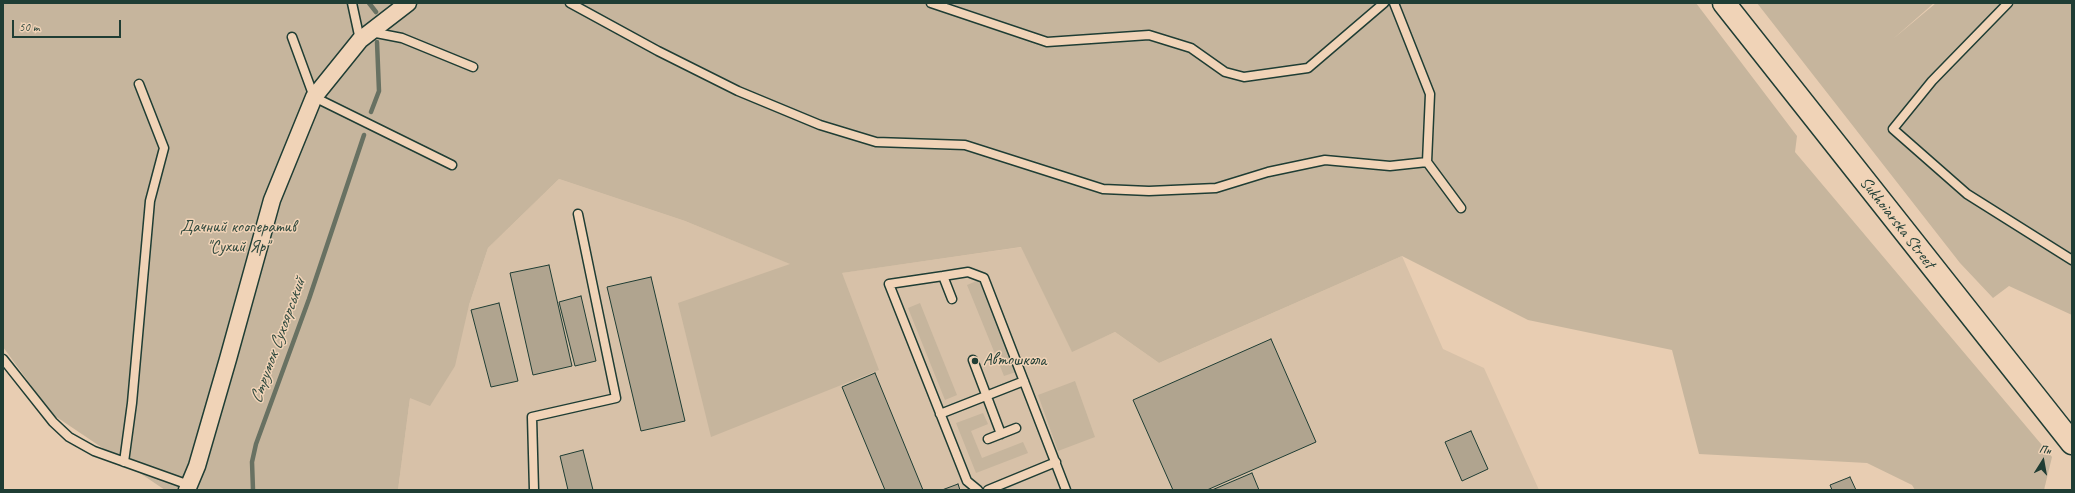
<!DOCTYPE html>
<html>
<head>
<meta charset="utf-8">
<style>
  body { margin:0 }
  #map { position:relative; width:2075px; height:493px; overflow:hidden; background:#e8cdb2; font-family:Caveat,sans-serif }
  canvas { display:block }
  .frame { position:absolute; inset:0; border:4px solid #1f3d34; pointer-events:none }
  .north { position:absolute; left:2023px; top:441px; width:40px; height:40px; -webkit-text-stroke:3px #f0d3b7; paint-order:stroke; rotate:11deg; font-size:11px; font-weight:700; line-height:16px; text-align:center; color:#1f3d34 }
  .north::after { content:''; display:block; margin:auto; width:14px; height:18px; background:#1f3d34; clip-path:polygon(50% 0,100% 100%,50% 72%,0 100%) }
  .scale { position:absolute; left:12px; top:20px; width:109px; height:18px; box-sizing:border-box; border:2px solid #1f3d34; border-top:0; padding-left:5px; font-size:12px; line-height:14px; white-space:nowrap; color:#1f3d34; -webkit-text-stroke:3px #f0d3b7; paint-order:stroke }
</style>
</head>
<body>
<div id="map">
<canvas width="2075" height="493"></canvas>
<div class="frame"></div>
<div class="north">Пн</div>
<div class="scale">50 m</div>
</div>
<script>
const c = document.querySelector('canvas').getContext('2d');
c.lineJoin = 'round';
function fillPath(path, color) { c.fillStyle = color; c.fill(path, 'evenodd'); }
const poly = rows => new Path2D(rows.map(r => 'M' + r).join(''));
function trace(path, color, width, dash) { c.strokeStyle = color; c.lineWidth = width; c.lineCap = dash ? 'butt' : 'round'; c.setLineDash(dash || []); c.stroke(path); }
function drawText(font, color, halo, rows, align = 'center') {
  c.font = font + ' Caveat,sans-serif'; c.lineWidth = 3; c.setLineDash([]); c.textBaseline = 'middle'; c.strokeStyle = halo; c.fillStyle = color; for (const [text, x, y, turn = 0] of rows) {
    c.save(); c.translate(x, y); c.rotate((+turn || 0) * Math.PI / 180); c.textAlign = isNaN(turn) ? turn : align; if (halo) c.strokeText(text, 0, 0); c.fillText(text, 0, 0); c.restore();
  }
}
fillPath(poly([
  [559,179,685,221,791,264,841,273,1022,247,1072,351,1115,332,1159,363,1402,256,1443,349,1484,368,1539,490,398,490,410,398,469,305,488,248]
]), '#d7c1a8');
fillPath(poly([
  [3,3,1696,3,1797,136,1795,152,2052,457,2044,490,1915,490,1912,485,1867,463,1699,454,1672,350,1528,320,1402,256,1159,363,1115,332,1072,352,1021,247,842,273,879,370,711,437,678,303,790,264,685,221,559,179,488,248,469,305,455,366,430,406,410,398,398,490,165,490,52,414,3,347],
  [1757,3,1934,3,1893,39,1936,3,2072,3,2072,315,2009,286,1993,298,1960,263],
  [979,280,1016,372,1004,376,967,285],
  [920,303,957,395,945,400,908,308],
  [1075,381,1095,437,1058,451,1038,395],
  [983,413,988,424,971,431,982,458,1023,442,1028,453,976,473,956,423]
]), '#c6b59d');
trace(poly([
  [369,3,376,12],
  [371,112,379,91,377,42],
  [253,490,252,462,256,444,309,299,364,135]
]), '#687162', 4.5);
const building = poly([
  [549,265,572,366,533,375,510,273,549,265],
  [651,277,685,421,641,431,607,287,651,277],
  [581,296,596,361,575,366,559,302,581,296],
  [499,303,518,381,491,387,471,310,499,303],
  [1271,339,1316,442,1207,490,1173,490,1133,400,1271,339],
  [875,373,923,490,885,490,842,387,875,373],
  [1471,431,1488,469,1462,481,1445,442,1471,431],
  [583,450,593,490,568,490,560,456,583,450],
  [1252,473,1259,490,1212,490,1252,473],
  [1850,477,1856,490,1832,490,1830,485,1850,477],
  [958,484,960,490,942,490,958,484]
]);
fillPath(building, '#b0a48f');
trace(building, '#1f3d34', 1);
const lane = poly([
  [352,3,360,40],
  [570,3,658,51,738,91,820,125,876,142,965,145,1103,189,1149,191,1216,188,1268,172,1325,160,1390,166,1427,162],
  [931,3,1047,42,1149,35,1191,48,1225,72,1244,77,1308,68,1384,3],
  [1394,3,1430,94,1427,162,1461,208],
  [2008,3,1932,81,1893,129,1967,194,2072,260],
  [371,32,402,38,473,67],
  [292,37,314,97,452,165],
  [943,276,889,284,967,481,978,490],
  [952,299,943,276,968,272,984,278,1066,490],
  [3,359,53,422,69,437,94,451,189,485],
  [973,360,1001,434],
  [940,414,1024,381],
  [988,439,1016,428],
  [124,462,132,403,150,201,164,148,139,84],
  [534,490,532,417,616,398,578,214],
  [988,490,1056,462]
]);
const street = poly([
  [187,490,197,466,228,359,272,200,314,97,360,40,408,3]
]);
const secondary = poly([
  [1724,3,2072,443]
]);
trace(lane, '#1f3d34', 11);
trace(street, '#1f3d34', 19);
trace(secondary, '#1f3d34', 25);
trace(lane, '#f0d3b7', 8);
trace(street, '#f0d3b7', 16);
trace(secondary, '#f0d3b7', 22);
for (const [x, y, r, color] of [
  [975,361,4,"#1f3d34"]
]) { const dot = new Path2D(); dot.arc(x, y, r, 0, 2 * Math.PI); c.fillStyle = color; c.fill(dot); trace(dot, '#f0d3b7', 1.5); }
drawText('17px', '#1f3d34', '#f0d3b7', [
  ["Sukhoiarska Street",1897,223,52]
]);
drawText('17px', '#30493e', '#f0d3b7', [
  ["Дачний кооператив",238,228],
  ["\"Сухий Яр\"",238,248]
]);
drawText('17px', '#1f3d34', '#f0d3b7', [
  ["Автошкола",983,361]
], 'left');
drawText('italic 18px', '#314a3f', '#f0d3b7', [
  ["Струмок Сухоярський",278,341,-70]
]);
</script>
</body>
</html>
